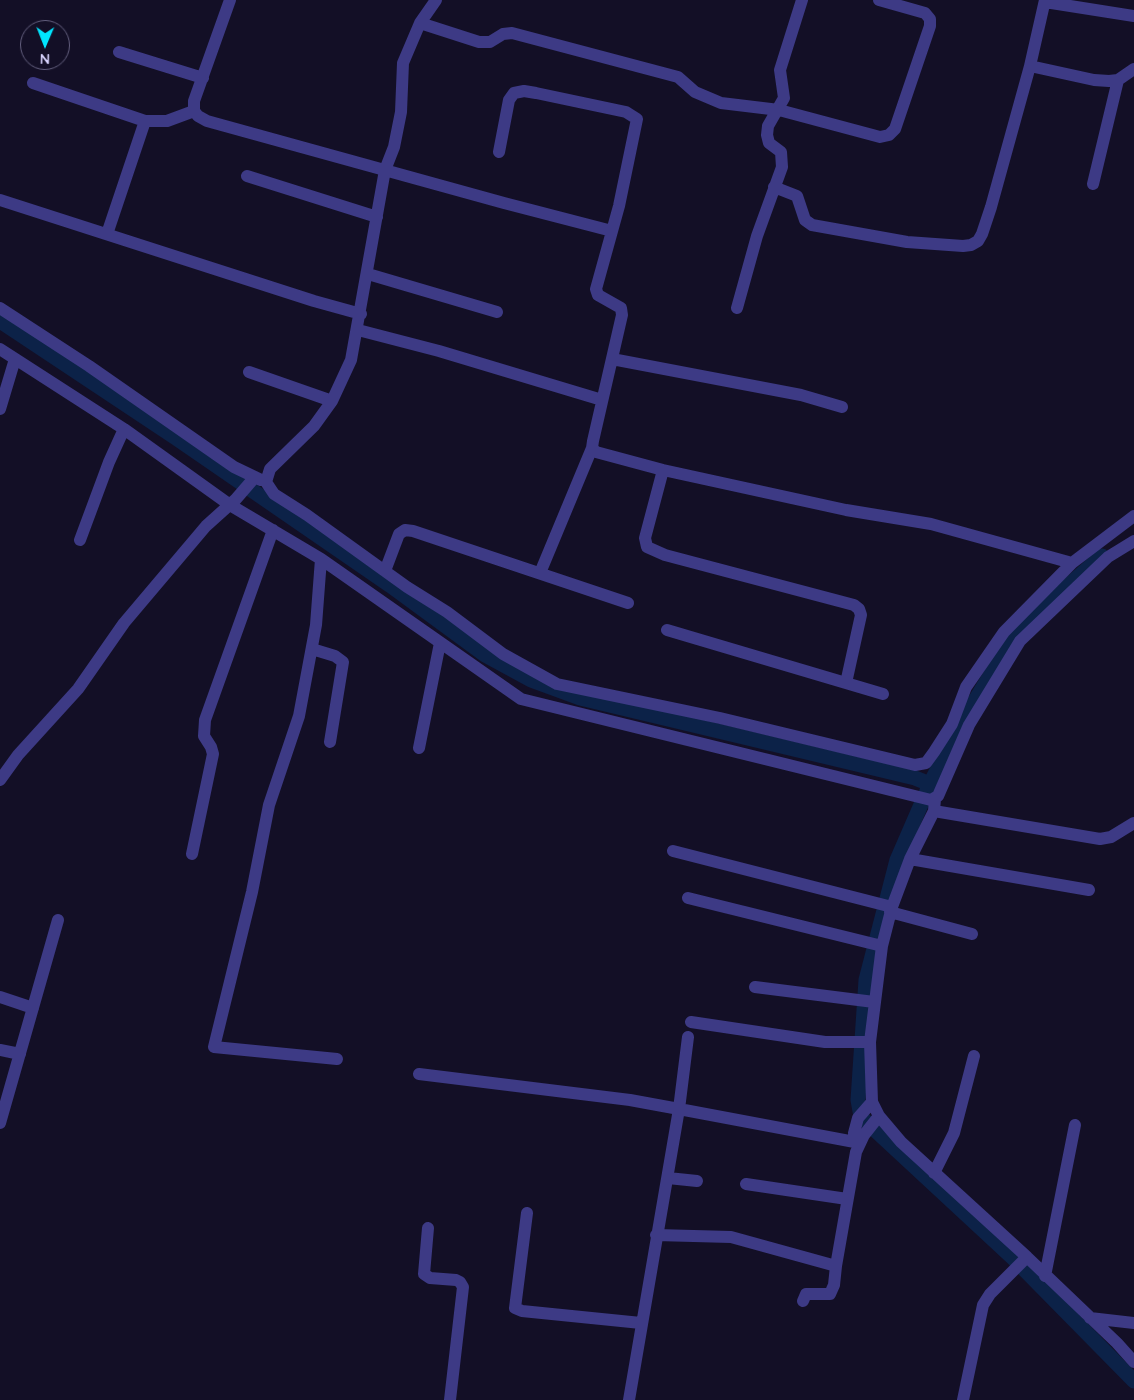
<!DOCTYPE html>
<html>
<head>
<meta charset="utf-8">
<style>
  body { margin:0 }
  #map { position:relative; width:1134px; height:1400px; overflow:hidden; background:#130f26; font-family:Quicksand,sans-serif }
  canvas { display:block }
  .north { position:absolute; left:20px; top:20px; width:50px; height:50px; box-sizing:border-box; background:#130f26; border:1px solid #625e7d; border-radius:50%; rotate:181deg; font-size:14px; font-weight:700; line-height:20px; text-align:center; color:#d9d4ff }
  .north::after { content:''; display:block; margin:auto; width:18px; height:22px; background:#00e5ff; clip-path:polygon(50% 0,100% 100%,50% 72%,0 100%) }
</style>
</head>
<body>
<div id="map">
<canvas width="1134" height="1400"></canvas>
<div class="north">N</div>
</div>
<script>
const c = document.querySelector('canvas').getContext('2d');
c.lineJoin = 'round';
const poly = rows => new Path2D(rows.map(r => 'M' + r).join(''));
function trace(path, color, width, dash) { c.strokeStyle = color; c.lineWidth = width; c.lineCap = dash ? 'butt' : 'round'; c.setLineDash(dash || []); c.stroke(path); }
trace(poly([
  [0,321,176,438,391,586,485,655,531,680,580,698,915,778,930,784],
  [1102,556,1030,619,1012,639,956,732,930,784,897,860,866,980,858,1100,861,1117,1013,1258,1134,1381]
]), '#0c2248', 15);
trace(poly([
  [230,0,194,101,194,111,198,116,207,121,504,203,612,231],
  [436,0,420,23,403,63,401,112,394,147,385,170,351,360,332,401,314,426,270,469,266,482,274,494,307,515,407,587,447,612,503,654,557,684,720,718,915,765,926,763,934,752,952,724,966,687,1004,632,1072,563,1134,516],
  [1045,2,1134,16],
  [420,23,479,42,490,42,503,34,512,33,678,77,695,92,721,103,779,110,880,137,889,135,895,129,930,26,930,19,925,13,879,0],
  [119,52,203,78],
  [1030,66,1094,80,1109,81,1118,80,1134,69],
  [33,83,145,121,167,121,194,111],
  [499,152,509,100,514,93,524,91,536,93,626,112,637,119,619,206,596,289,598,295,621,308,622,315,593,441,592,448,596,452,663,470,846,510,931,524,1072,563],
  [247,176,377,217],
  [1093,184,1118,80],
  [774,187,797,196,805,220,812,225,907,242,963,246,971,245,978,241,982,234,991,207,1030,66,1045,0],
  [0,200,314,301,361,314],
  [107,234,145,121],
  [368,274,497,312],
  [0,308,89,366,234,467,261,480],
  [737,308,757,236,782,167,781,152,769,143,767,135,768,126,784,98,780,70,802,0],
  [358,330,439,351,602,400],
  [0,349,124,429,230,505,321,559,521,699,931,800,938,796,969,725,1020,641,1108,557,1134,541],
  [612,359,801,395,842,407],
  [249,372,332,401],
  [0,409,15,359],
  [663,470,645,538,647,547,665,555,854,605,859,609,861,615,846,683],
  [80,540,109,462,124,429],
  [321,559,316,625,299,716,269,805,252,892,214,1047,337,1059],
  [385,571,399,534,405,530,413,531,628,603],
  [540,573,592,448],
  [667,630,883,694],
  [312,649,335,656,343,662,330,742],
  [419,748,440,643],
  [0,780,18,755,78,689,124,623,206,526,236,499,255,477],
  [935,799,934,811,910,859,892,907,882,946,870,1042,872,1102,879,1116,901,1142,1027,1257,1117,1343,1134,1362],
  [934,811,1100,839,1111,837,1134,823],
  [673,851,892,907],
  [192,854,213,754,211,747,204,736,205,720,273,530],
  [910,859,1089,890],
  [688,898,882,946],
  [890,912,972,934],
  [755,987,874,1002],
  [0,997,33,1008],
  [691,1022,825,1042,870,1042],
  [688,1037,679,1109,860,1143],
  [0,1050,20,1054],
  [419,1074,630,1100,679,1109,629,1400],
  [0,1123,58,920],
  [860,1143,854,1133,858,1118,872,1102],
  [934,1173,954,1133,974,1056],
  [668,1178,697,1181],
  [746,1184,847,1199],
  [527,1213,515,1308,522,1311,641,1323],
  [428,1228,424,1274,430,1278,456,1280,460,1282,463,1287,450,1400],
  [656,1235,731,1237,836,1266,856,1152,864,1135,879,1116],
  [1045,1276,1075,1125],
  [803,1301,806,1294,830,1294,834,1285,836,1266],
  [1090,1318,1134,1323],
  [963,1400,983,1305,990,1294,1027,1257]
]), '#3d3a85', 12);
</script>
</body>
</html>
